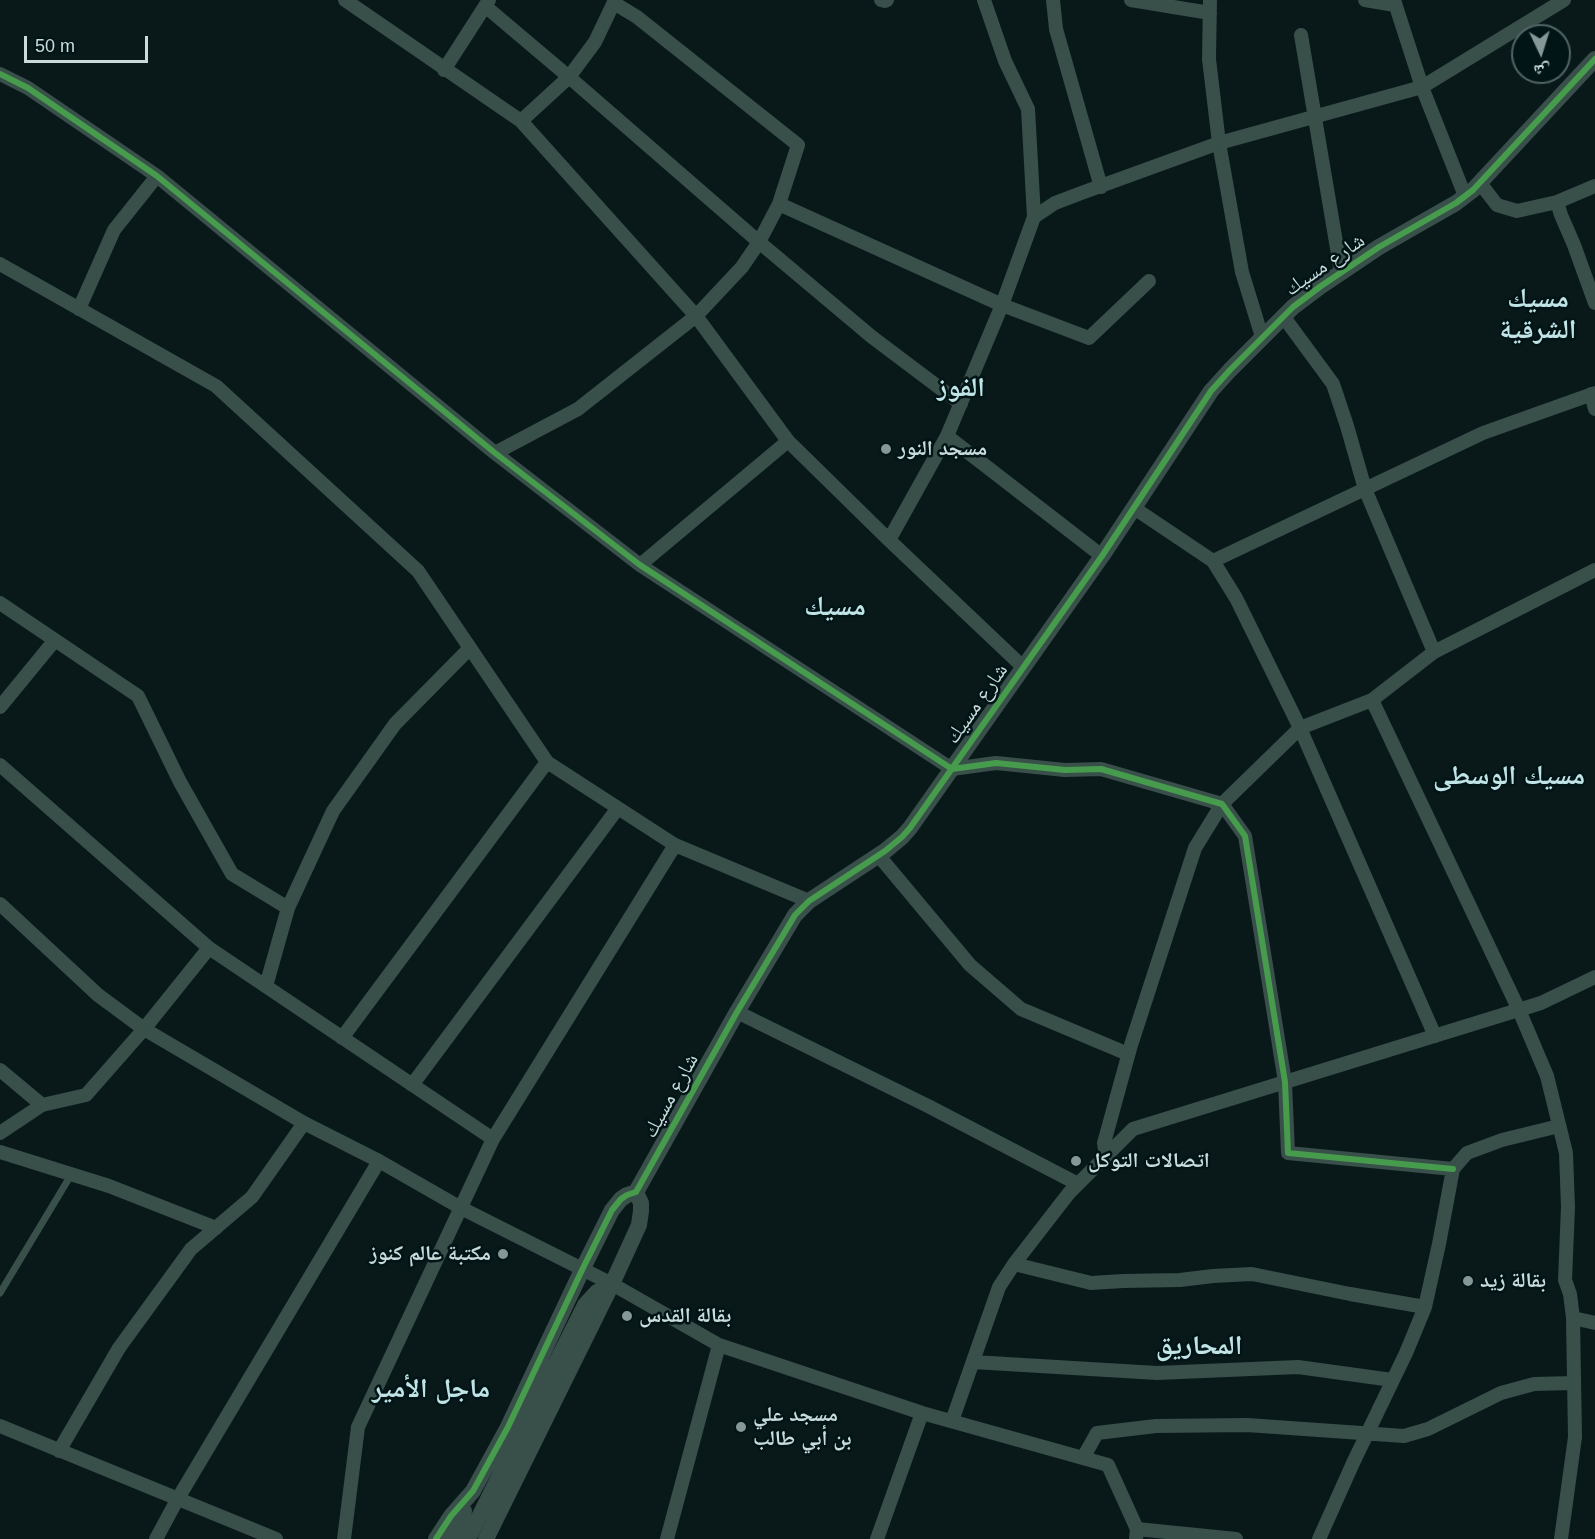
<!DOCTYPE html>
<html>
<head>
<meta charset="utf-8">
<style>
  body { margin:0 }
  #map { position:relative; width:1595px; height:1539px; overflow:hidden; background:#09191a; font-family:Arial,"Noto Naskh Arabic",sans-serif }
  canvas { display:block }
  .north { position:absolute; left:1511px; top:24px; width:60px; height:60px; box-sizing:border-box; background:#011517; border:2px solid #516466; border-radius:50%; rotate:176deg; font-size:16px; font-weight:700; line-height:24px; text-align:center; color:#cadbdc }
  .north::after { content:''; display:block; margin:auto; width:21px; height:27px; background:#869798; clip-path:polygon(50% 0,100% 100%,50% 72%,0 100%) }
  .scale { position:absolute; left:24px; top:36px; width:124px; height:27px; box-sizing:border-box; border:3px solid #cadbdc; border-top:0; padding-left:8px; font-size:18px; line-height:21px; white-space:nowrap; color:#cadbdc; -webkit-text-stroke:4px #011517; paint-order:stroke }
</style>
</head>
<body>
<div id="map">
<canvas width="1595" height="1539"></canvas>
<div class="north">ش</div>
<div class="scale">50 m</div>
</div>
<script>
const c = document.querySelector('canvas').getContext('2d');
c.lineJoin = 'round';
const poly = rows => new Path2D(rows.map(r => 'M' + r).join(''));
function trace(path, color, width, dash) { c.strokeStyle = color; c.lineWidth = width; c.lineCap = dash ? 'butt' : 'round'; c.setLineDash(dash || []); c.stroke(path); }
function drawText(font, color, halo, rows, align = 'center') {
  c.font = font + ' Arial,"Noto Naskh Arabic",sans-serif'; c.lineWidth = 5; c.setLineDash([]); c.textBaseline = 'middle'; c.strokeStyle = halo; c.fillStyle = color; for (const [text, x, y, turn = 0] of rows) {
    c.save(); c.translate(x, y); c.rotate((+turn || 0) * Math.PI / 180); c.textAlign = isNaN(turn) ? turn : align; if (halo) c.strokeText(text, 0, 0); c.fillText(text, 0, 0); c.restore();
  }
}
trace(poly([
  [0,1293,71,1175]
]), '#394f4a', 7);
trace(poly([
  [345,0,521,121,696,316,788,441,889,540,1023,667],
  [881,0,885,1,887,0],
  [984,0,1005,61,1028,109,1034,217],
  [1053,0,1056,29,1101,187],
  [1131,0,1210,13],
  [1210,0,1209,59,1219,143,1242,272,1262,337],
  [1365,0,1395,5],
  [1394,0,1422,87,1465,196],
  [485,6,569,77,759,242,872,337,961,404],
  [1301,35,1341,272],
  [444,70,489,0],
  [0,74,28,88,157,176,495,453,640,565,952,769,996,763,1065,770,1101,769,1222,804,1245,836,1285,1082,1288,1153,1453,1169],
  [521,121,569,77,595,42,615,0],
  [1480,183,1497,205,1517,211,1557,202],
  [1595,186,1557,202,1561,215,1574,245,1595,303],
  [779,204,1002,305,1089,338,1149,281],
  [0,264,216,386,418,571,547,762,675,845,809,901],
  [79,309,114,230,157,176],
  [1283,316,1333,384,1347,426,1365,489,1434,652],
  [1591,394,1595,409],
  [947,436,1102,556],
  [495,453,578,409,696,316,742,267,759,242,779,204,798,145,637,17,614,3],
  [1134,508,1213,561,1483,433,1595,393],
  [889,540,947,436,1002,305,1034,217,1055,203,1084,192,1219,143,1422,87,1564,0],
  [1213,561,1236,598,1300,728,1435,1036],
  [640,565,788,441],
  [0,603,138,696,180,782,232,874,288,908],
  [1372,700,1519,1010,1547,1076,1566,1153,1568,1207,1565,1280,1570,1294,1573,1318,1595,1323],
  [0,707,55,640],
  [0,765,209,948,493,1139],
  [879,856,970,965,1021,1009,1128,1054],
  [0,904,98,995,144,1029,304,1123,379,1161,461,1208,612,1284,719,1345,922,1413,1108,1465,1137,1529,1136,1539],
  [266,986,288,908,333,811,395,724,470,648],
  [737,1012,928,1106,1078,1184],
  [342,1038,547,762],
  [0,1070,42,1105],
  [412,1085,618,808],
  [0,1133,42,1105,86,1095,144,1029,209,948],
  [0,1152,109,1186,216,1228],
  [1106,1156,1104,1143,1131,1045,1195,848,1222,804,1300,728,1372,700,1434,652,1595,570],
  [1014,1264,1091,1283,1123,1281,1180,1280,1213,1276,1252,1274,1350,1294,1425,1307],
  [973,1362,1157,1373,1298,1367,1392,1380],
  [952,1421,999,1287,1014,1264,1069,1193,1133,1129,1541,1003,1595,977],
  [0,1426,276,1539],
  [59,1451,119,1348,191,1249,252,1197,304,1123],
  [1083,1458,1097,1433,1156,1426,1247,1425,1404,1436,1428,1429,1501,1393,1534,1384,1574,1383],
  [1137,1529,1236,1539],
  [156,1539,177,1500,379,1161],
  [344,1539,358,1427,493,1139,675,845],
  [667,1539,719,1345],
  [877,1539,922,1413],
  [1319,1539,1353,1463,1406,1353,1425,1307,1439,1244,1453,1169,1467,1153,1502,1140,1559,1126],
  [1561,1539,1575,1437,1573,1318]
]), '#394f4a', 14);
trace(poly([
  [436,1539,451,1516,473,1491,508,1427,583,1268,612,1210,621,1199,627,1195,636,1192,737,1012,795,915,809,901,885,851,902,837,910,828,1102,556,1211,391,1230,370,1293,307,1321,286,1379,247,1456,203,1473,190,1595,59],
  [452,1539,464,1511],
  [468,1539,585,1305,597,1292,612,1284],
  [486,1539,612,1284,639,1225,641,1211,641,1203,636,1192]
]), '#394f4a', 16);
trace(poly([
  [0,74,28,88,157,176,495,453,640,565,952,769,996,763,1065,770,1101,769,1222,804,1245,836,1285,1082,1288,1153,1453,1169],
  [436,1539,451,1516,473,1491,508,1427,583,1268,612,1210,621,1199,627,1195,636,1192,737,1012,795,915,809,901,885,851,902,837,910,828,1102,556,1211,391,1230,370,1293,307,1321,286,1379,247,1456,203,1473,190,1595,59]
]), '#469c4c', 6);
for (const [x, y, r, color] of [
  [886,449,6,"#869798"],
  [1076,1161,6,"#869798"],
  [503,1254,6,"#869798"],
  [1468,1281,6,"#869798"],
  [627,1316,6,"#869798"],
  [741,1427,6,"#869798"]
]) { const dot = new Path2D(); dot.arc(x, y, r, 0, 2 * Math.PI); c.fillStyle = color; c.fill(dot); trace(dot, '#011517', 2); }
drawText('21px', '#cadbdc', '#011517', [
  ["شارع مسيك",1325,265,-35],
  ["شارع مسيك",977,704,-55],
  ["شارع مسيك",671,1096,-61]
]);
drawText('bold 21px', '#cadbdc', '#011517', [
  ["مسجد النور",898,449],
  ["اتصالات التوكل",1088,1161],
  ["مكتبة عالم كنوز",491,1254,"right"],
  ["بقالة زيد",1480,1281],
  ["بقالة القدس",639,1316],
  ["مسجد علي",753,1415],
  ["بن أبي طالب",753,1439]
], 'left');
drawText('bold 27px', '#c0e3e6', '#011517', [
  ["مسيك",1538,300],
  ["الشرقية",1538,331],
  ["الفوز",961,389],
  ["مسيك",835,608],
  ["مسيك الوسطى",1509,777],
  ["المحاريق",1199,1347],
  ["ماجل الأمير",431,1390]
]);
</script>
</body>
</html>
